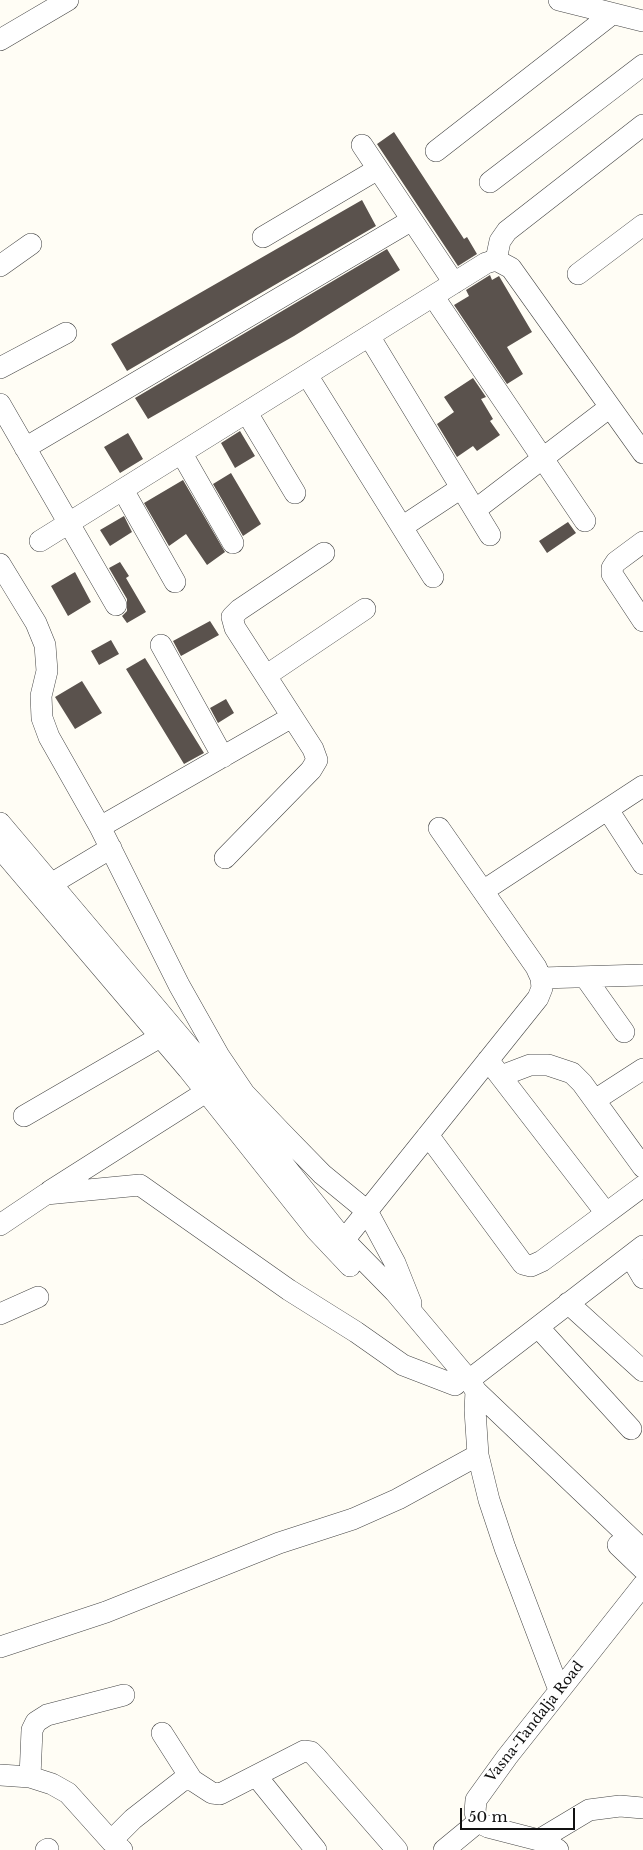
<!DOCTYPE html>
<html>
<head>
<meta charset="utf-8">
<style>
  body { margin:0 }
  #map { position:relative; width:643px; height:1850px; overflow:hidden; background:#fffdf5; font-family:"Libre Baskerville",serif }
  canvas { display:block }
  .scale { position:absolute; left:460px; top:1808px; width:115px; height:22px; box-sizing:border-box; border:2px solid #111; border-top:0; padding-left:6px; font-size:15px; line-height:18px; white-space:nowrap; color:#111; -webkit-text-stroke:4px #fff; paint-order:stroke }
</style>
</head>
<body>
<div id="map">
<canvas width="643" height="1850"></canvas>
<div class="scale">50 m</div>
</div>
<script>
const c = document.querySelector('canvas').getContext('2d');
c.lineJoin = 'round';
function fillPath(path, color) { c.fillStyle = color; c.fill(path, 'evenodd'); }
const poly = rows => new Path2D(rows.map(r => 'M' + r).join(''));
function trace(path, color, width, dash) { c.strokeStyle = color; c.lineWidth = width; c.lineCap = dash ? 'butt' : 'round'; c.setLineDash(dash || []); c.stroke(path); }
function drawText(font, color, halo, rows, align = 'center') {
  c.font = font + ' "Libre Baskerville",serif'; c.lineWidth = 5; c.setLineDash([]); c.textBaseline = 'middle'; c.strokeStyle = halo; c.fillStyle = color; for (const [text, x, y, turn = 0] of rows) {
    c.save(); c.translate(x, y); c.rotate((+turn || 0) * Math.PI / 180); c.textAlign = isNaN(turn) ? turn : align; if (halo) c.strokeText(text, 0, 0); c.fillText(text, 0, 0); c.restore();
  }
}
fillPath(poly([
  [394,132,464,239,467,237,477,254,458,266,377,144],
  [362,200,376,226,127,371,111,344],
  [387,249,400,270,294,336,148,419,135,398],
  [490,275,492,280,499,276,532,332,507,347,523,374,507,384,454,305,469,296,466,290],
  [473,378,486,397,481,399,493,419,490,421,500,435,477,451,473,446,457,457,437,424,454,412,444,397],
  [240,431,255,456,235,468,221,443],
  [128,433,143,459,120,473,104,447],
  [231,473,261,524,243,536,213,484],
  [183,480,225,552,207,565,186,534,169,546,144,503],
  [124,516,132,532,110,546,100,530],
  [568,522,576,533,547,553,539,541],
  [120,562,129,576,126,578,146,612,127,623,122,616,127,611,127,599,109,568],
  [75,572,91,602,68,616,51,586],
  [210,621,219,635,181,656,173,641],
  [111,640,119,654,99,665,91,651],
  [145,658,204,753,184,764,126,669],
  [82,681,102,713,75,729,55,697],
  [226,699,234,713,218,723,210,708]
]), '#5a524d');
const minor = poly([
  [559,0,643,21],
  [0,40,68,0],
  [362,145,454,283],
  [436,151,612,14],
  [490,182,643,65],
  [263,237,378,169],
  [496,260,500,241,507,231,643,125],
  [0,266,31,244],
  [578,274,643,225],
  [433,296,585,521],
  [369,336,490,535],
  [0,368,66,333],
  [307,375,433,577],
  [0,404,116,605],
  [247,413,295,493],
  [25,448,412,220],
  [182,454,233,543],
  [123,490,175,582],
  [475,510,610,407],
  [402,527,461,488],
  [40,541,486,263,496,260,511,268,643,453],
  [643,542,616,562,612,568,612,574,643,621],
  [0,564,36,623,45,645,47,671,41,696,42,718,49,737,100,827,179,985,219,1056,244,1093,281,1132,322,1174,367,1211,395,1263,411,1303],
  [161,645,223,757],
  [267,675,365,609],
  [608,810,643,864],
  [0,823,200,1060,344,1240,395,1292,469,1380,476,1391,643,1550],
  [100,827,292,717],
  [0,848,188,1069,316,1230,350,1266],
  [225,858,311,770,317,760,313,749,235,628,232,617,239,610,324,553],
  [51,884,111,848],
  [483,891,643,786],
  [585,977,624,1032],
  [541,978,643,975],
  [488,1060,606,1213],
  [501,1076,530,1065,548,1065,572,1073,582,1083,643,1167],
  [595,1100,643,1069],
  [24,1116,160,1037],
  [428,1135,523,1264,531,1266,542,1261,643,1186],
  [50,1191,206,1092],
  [0,1225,46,1194,140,1185,289,1290,356,1332,403,1365,455,1385],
  [344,1240,538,998,542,988,541,978,536,967,439,828],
  [630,1256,643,1278],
  [568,1303,643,1371],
  [0,1314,38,1297],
  [538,1327,631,1429],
  [469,1380,643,1246],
  [476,1391,475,1410,478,1455,489,1500,505,1548,559,1690],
  [618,1545,643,1569],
  [0,1647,106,1612,279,1543,353,1519,398,1499,478,1455],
  [162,1733,192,1780],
  [0,1775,30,1777,52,1784,68,1793,111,1841,122,1850],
  [30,1777,32,1730,36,1722,47,1715,124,1695],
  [257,1777,316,1850],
  [539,1840,589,1810,620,1806,643,1808],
  [111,1841,133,1819,183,1780,192,1780,212,1793,220,1794,304,1751,311,1752,316,1757,397,1850],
  [46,1850,48,1849],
  [444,1850,478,1822],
  [558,1850,546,1842,488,1827,478,1822,475,1812,476,1800,507,1757,643,1585]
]);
trace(minor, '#444', 22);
trace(minor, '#fff', 21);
drawText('14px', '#111', '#fff', [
  ["Vasna-Tandalja Road",535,1722,-52]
]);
</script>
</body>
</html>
